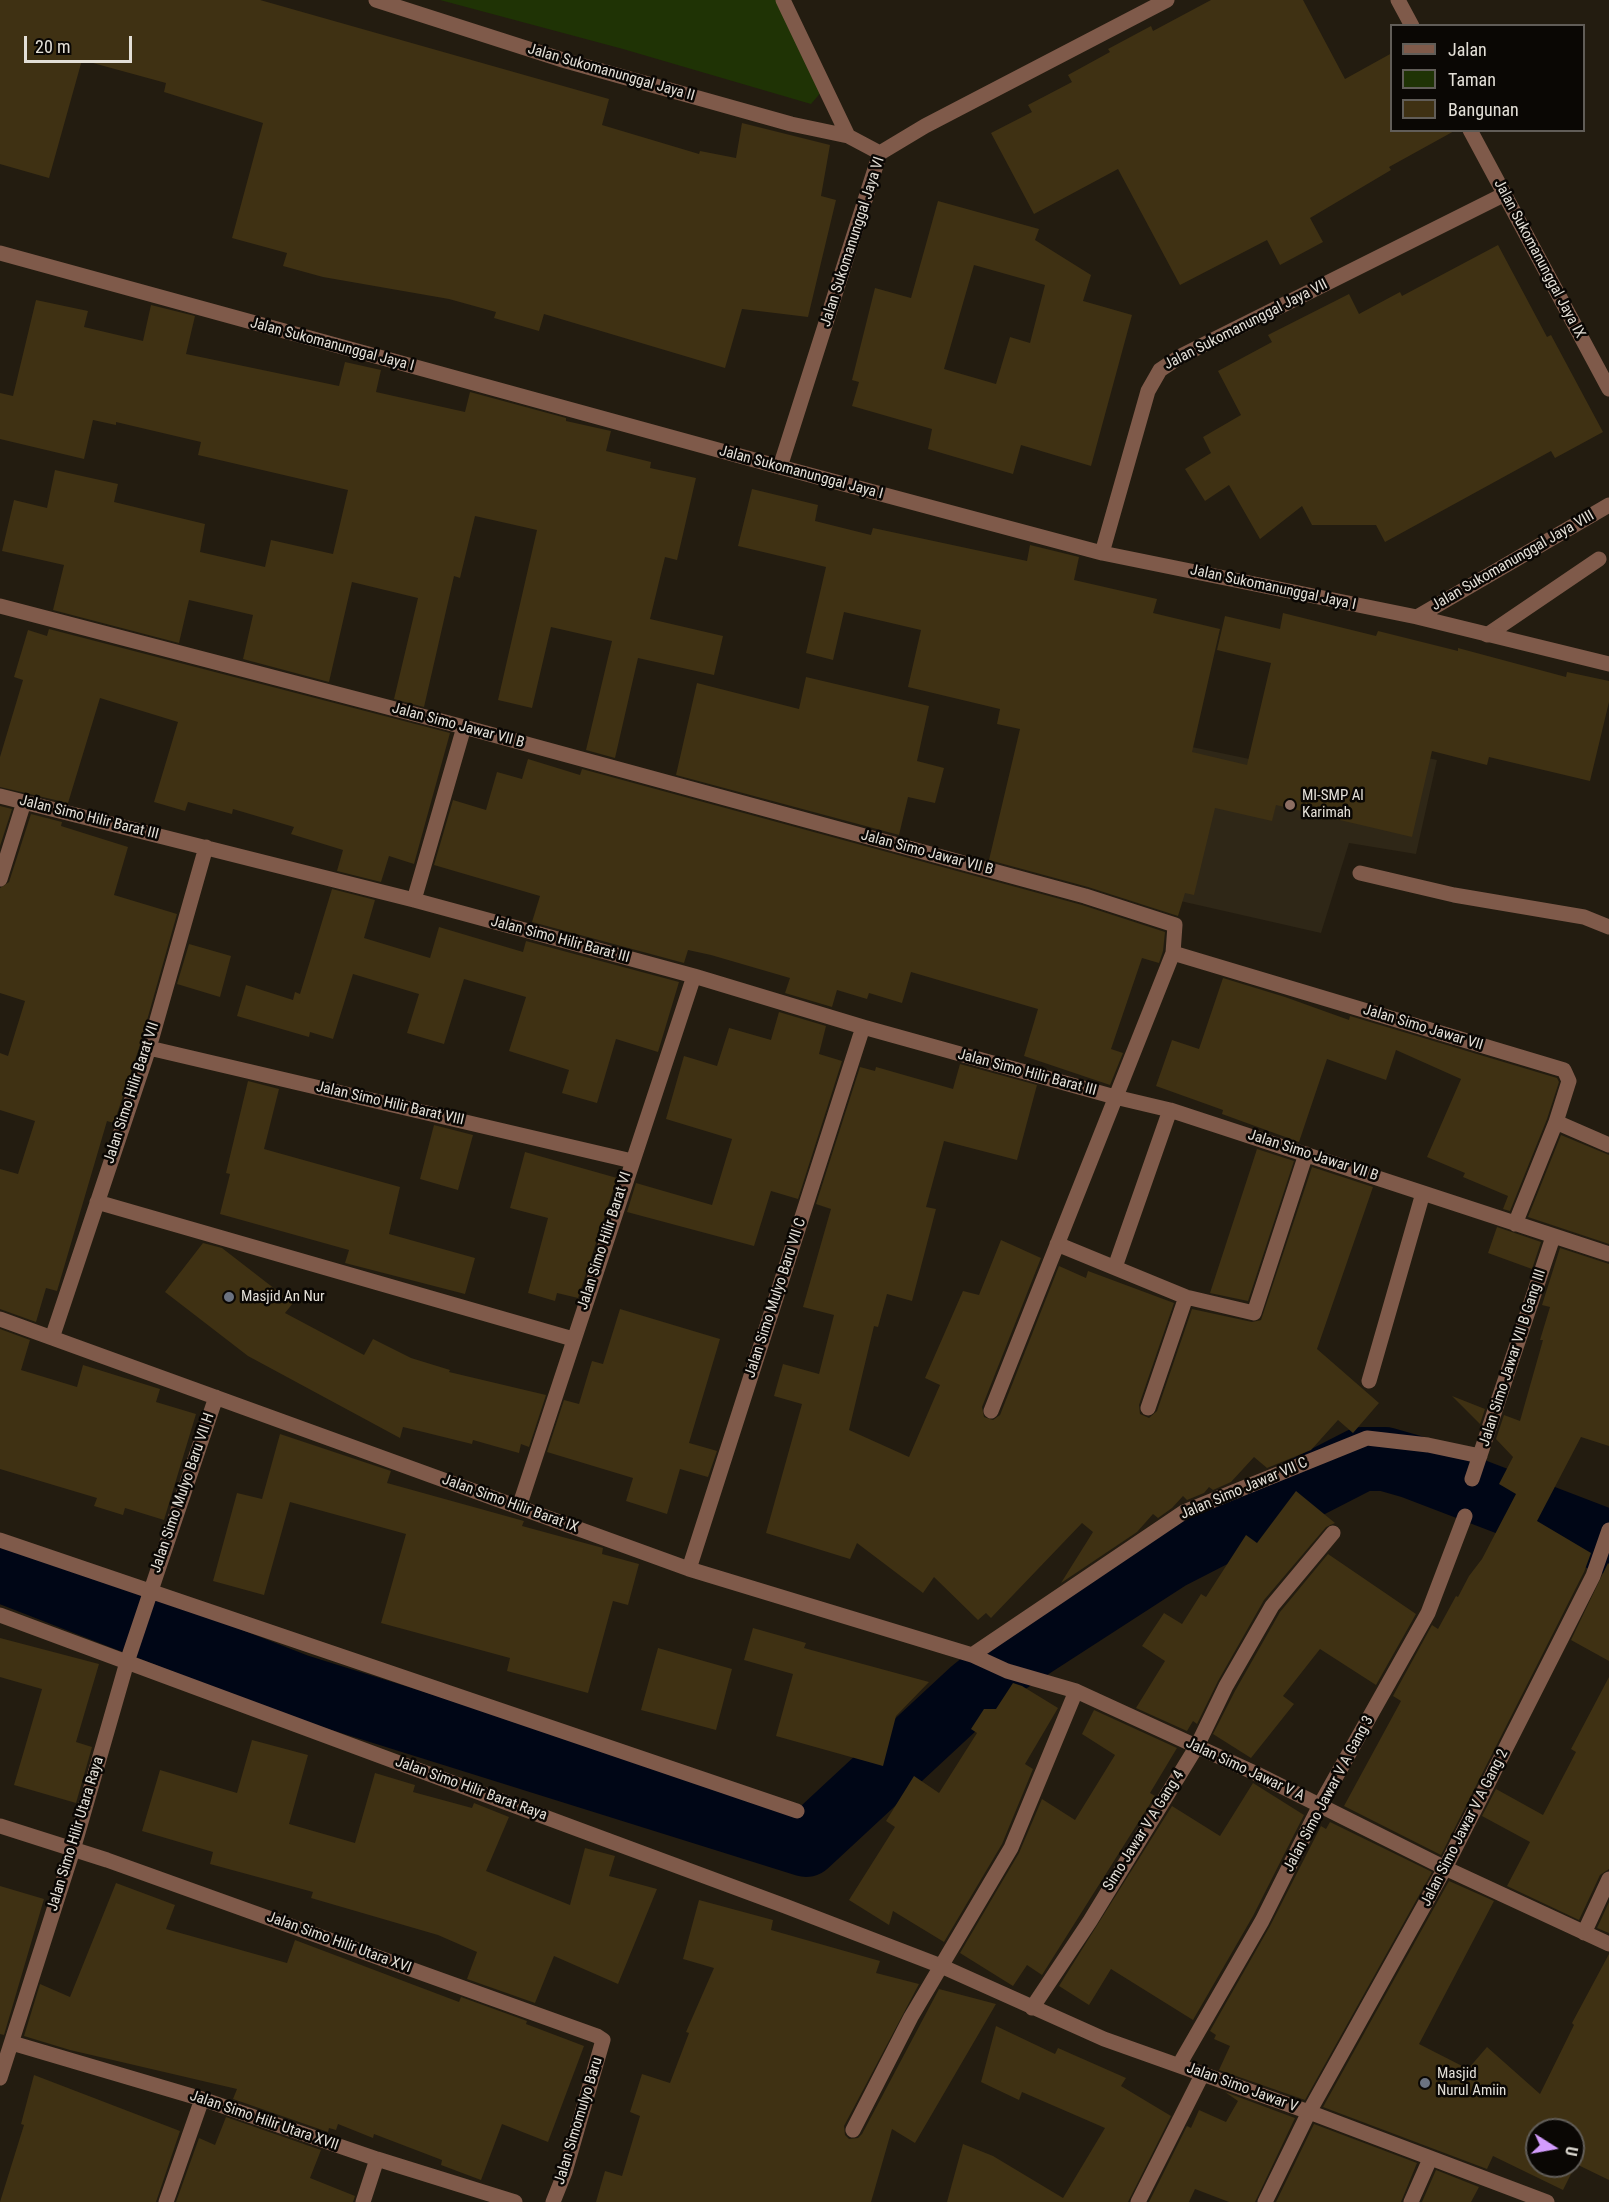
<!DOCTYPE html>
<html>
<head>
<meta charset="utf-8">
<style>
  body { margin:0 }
  #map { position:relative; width:1609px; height:2202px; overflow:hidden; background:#231c10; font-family:"Roboto Condensed",sans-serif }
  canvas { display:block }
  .legend { position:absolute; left:1390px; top:24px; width:195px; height:108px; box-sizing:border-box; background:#0a0704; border:2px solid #615d58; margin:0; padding:8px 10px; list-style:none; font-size:18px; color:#e3dfd7 }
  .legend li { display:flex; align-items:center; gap:12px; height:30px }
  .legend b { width:30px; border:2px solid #615d58 }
  .north { position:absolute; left:1525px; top:2118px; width:60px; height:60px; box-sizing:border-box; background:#0a0704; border:2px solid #615d58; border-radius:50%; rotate:101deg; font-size:16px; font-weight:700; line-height:24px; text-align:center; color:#e3dfd7 }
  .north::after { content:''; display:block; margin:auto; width:21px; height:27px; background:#d39cfd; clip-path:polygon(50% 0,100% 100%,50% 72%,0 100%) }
  .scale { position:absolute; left:24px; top:36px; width:108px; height:27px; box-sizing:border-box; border:3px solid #e3dfd7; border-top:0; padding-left:8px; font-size:18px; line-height:21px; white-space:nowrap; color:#e3dfd7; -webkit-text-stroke:4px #0a0704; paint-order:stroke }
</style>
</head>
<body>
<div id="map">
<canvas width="1609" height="2202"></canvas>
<ul class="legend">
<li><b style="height:8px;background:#7f5a4a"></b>Jalan</li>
<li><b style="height:16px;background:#1f3305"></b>Taman</li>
<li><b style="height:16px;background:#3f3113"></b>Bangunan</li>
</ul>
<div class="north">U</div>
<div class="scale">20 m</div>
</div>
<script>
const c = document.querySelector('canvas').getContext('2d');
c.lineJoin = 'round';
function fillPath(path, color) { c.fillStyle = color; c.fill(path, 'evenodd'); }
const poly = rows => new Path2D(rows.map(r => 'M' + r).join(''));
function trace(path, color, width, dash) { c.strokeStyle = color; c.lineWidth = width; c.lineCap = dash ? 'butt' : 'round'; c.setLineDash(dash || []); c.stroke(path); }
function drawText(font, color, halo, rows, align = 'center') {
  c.font = font + ' "Roboto Condensed",sans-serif'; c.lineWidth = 5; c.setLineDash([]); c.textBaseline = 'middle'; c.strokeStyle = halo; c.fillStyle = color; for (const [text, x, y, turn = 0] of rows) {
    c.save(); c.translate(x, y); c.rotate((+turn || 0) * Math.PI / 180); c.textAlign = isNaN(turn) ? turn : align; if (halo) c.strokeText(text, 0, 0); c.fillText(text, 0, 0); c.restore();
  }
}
fillPath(poly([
  [1292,729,1437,760,1416,854,1349,843,1321,933,1132,890,1168,742,1283,766]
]), '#2f2717');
fillPath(poly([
  [440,0,778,0,823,90,811,104,623,49]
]), '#1f3305');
trace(poly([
  [0,1570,298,1686,806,1845,973,1690,1005,1664,1169,1558,1362,1459,1385,1459,1413,1467,1609,1542]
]), '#000616', 64);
fillPath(poly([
  [0,0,260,0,609,99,602,125,699,154,700,151,736,158,742,123,830,145,821,196,836,200,808,317,742,309,725,368,544,314,539,331,494,318,496,312,449,299,323,277,283,266,287,253,232,238,263,123,164,92,166,83,82,60,49,178,0,164],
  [1211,0,1303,0,1345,79,1392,53,1392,130,1456,130,1389,167,1391,170,1310,218,1323,242,1280,265,1267,240,1180,285,1118,169,1034,214,991,133,1032,112,1028,105,1072,82,1068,75,1110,52,1108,49,1151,26,1153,31],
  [938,201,1039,229,1035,240,1091,275,1083,301,1132,315,1091,466,1021,445,1013,474,928,449,932,429,852,406,859,382,852,380,875,288,911,298],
  [974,265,1045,285,1030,343,1010,337,996,384,944,369],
  [1498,245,1547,337,1551,335,1603,432,1555,458,1551,451,1385,542,1376,525,1312,525,1302,506,1260,539,1229,485,1205,501,1185,469,1211,453,1203,437,1241,415,1218,371,1272,342,1268,335,1349,294,1359,314,1400,292,1402,296],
  [36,300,88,311,84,327,143,341,151,305,195,316,186,354,339,386,345,362,381,370,376,392,465,412,470,392,566,418,566,421,611,431,606,451,651,462,650,468,696,478,677,560,665,557,650,619,723,636,714,675,638,658,615,758,586,750,612,641,551,627,532,708,498,700,537,530,475,516,460,578,454,576,424,707,394,699,418,598,352,582,329,682,243,659,253,615,189,600,179,643,53,610,64,565,2,551,14,500,47,508,55,470,118,484,114,502,205,524,200,552,265,567,271,540,333,554,348,490,198,455,201,442,116,422,116,425,93,420,84,459,0,439,0,393,13,396],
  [752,489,818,505,815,521,871,535,873,528,1027,561,1030,545,1079,557,1074,580,1157,599,1153,613,1220,629,1192,752,1247,765,1271,663,1217,650,1225,616,1280,629,1283,613,1376,636,1378,631,1458,651,1458,648,1566,677,1567,672,1609,681,1609,702,1590,781,1489,757,1487,765,1432,751,1412,837,1276,805,1272,821,1215,808,1194,895,1185,893,1178,916,1088,887,989,860,1020,729,997,724,1000,709,908,687,921,630,844,612,833,660,806,653,826,567,738,546],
  [49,629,450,733,414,864,389,856,381,882,337,871,343,850,291,834,294,827,233,809,232,814,188,802,185,811,154,802,178,722,100,698,68,803,0,787,0,757,23,680,14,677,28,630,47,636],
  [806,677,929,706,917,761,944,768,935,803,908,797,899,835,676,775,697,683,799,709],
  [528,759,580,775,582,769,1082,905,1165,932,1163,951,1159,963,1142,958,1111,1049,1123,1053,1110,1085,1024,1056,1038,1009,911,972,902,1003,869,993,867,999,837,990,832,1007,785,993,790,978,711,955,688,950,684,963,532,922,540,896,434,865,453,800,486,810,497,772,522,779],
  [0,806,12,809,0,846],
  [31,814,62,822,61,826,128,847,114,895,177,914,140,1045,114,1123,107,1121,57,1291,46,1288,36,1322,0,1309,0,1169,18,1174,35,1121,0,1110,0,1053,8,1056,25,1001,0,993,0,888,9,882],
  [332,889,375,900,364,938,430,958,439,927,523,952,526,941,679,982,658,1052,616,1039,597,1103,562,1093,569,1070,509,1051,526,997,464,979,444,1044,407,1033,419,994,353,974,333,1039,310,1032,309,1037,237,1016,246,985,293,1000,295,992,300,994],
  [189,944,231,956,220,997,177,984],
  [1223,978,1285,997,1349,1020,1350,1016,1557,1078,1559,1082,1547,1119,1510,1211,1503,1209,1508,1196,1463,1177,1465,1173,1427,1157,1461,1079,1396,1050,1386,1080,1327,1059,1299,1142,1222,1114,1223,1110,1156,1086,1172,1040,1199,1049],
  [779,1012,826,1026,819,1054,842,1061,798,1199,771,1191,754,1246,627,1212,636,1183,712,1205,732,1139,666,1119,684,1056,717,1066,729,1028,771,1040],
  [960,1064,1037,1085,1017,1160,944,1141,926,1207,936,1209,912,1301,887,1294,878,1327,874,1326,849,1430,909,1457,940,1385,925,1378,963,1291,979,1295,1001,1240,1041,1258,982,1407,984,1417,993,1420,1000,1415,1059,1266,1086,1278,1088,1271,1174,1303,1139,1405,1140,1414,1149,1418,1157,1411,1192,1309,1252,1322,1261,1320,1312,1167,1373,1187,1317,1349,1379,1403,1353,1433,1338,1420,1311,1450,1267,1468,1254,1457,1231,1482,1213,1490,1209,1487,1204,1493,1187,1500,1183,1496,1172,1508,1158,1518,1153,1514,1137,1532,1061,1583,1093,1532,1082,1523,991,1618,986,1613,978,1620,934,1577,923,1593,857,1543,850,1559,766,1533,802,1404,774,1396,783,1364,819,1374,834,1315,803,1307,831,1209,816,1204,860,1067,875,1071,876,1067,953,1089],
  [248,1081,279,1089,264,1149,400,1187,389,1234,475,1258,465,1294,345,1263,349,1250,220,1214,230,1174,226,1173],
  [434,1125,473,1135,458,1190,420,1179],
  [1561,1135,1609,1155,1609,1244,1528,1217],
  [1257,1149,1294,1161,1248,1301,1210,1293],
  [525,1152,617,1178,578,1298,557,1293,555,1301,528,1293,548,1218,510,1208],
  [1497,1227,1541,1242,1532,1269,1488,1253],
  [203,1243,222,1248,293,1303,285,1313,364,1355,373,1339,411,1358,450,1370,449,1372,546,1395,529,1447,521,1444,519,1453,473,1440,472,1444,403,1427,400,1438,248,1356,165,1292],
  [1560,1248,1609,1264,1609,1446,1581,1437,1537,1521,1591,1553,1584,1572,1441,1855,1344,1806,1401,1701,1393,1696,1432,1625,1438,1629,1456,1596,1458,1597,1469,1576,1482,1559,1516,1494,1499,1484,1513,1457,1496,1439,1504,1415,1520,1421,1543,1340,1540,1340,1550,1307,1542,1305],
  [620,1309,720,1339,689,1443,717,1451,708,1477,680,1469,667,1514,626,1501,633,1478,547,1452,564,1400,579,1404,592,1361,603,1364],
  [0,1329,30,1340,21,1370,77,1387,83,1365,160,1389,156,1402,196,1414,164,1520,125,1508,123,1515,94,1506,97,1498,0,1469],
  [1452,1396,1485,1409,1480,1424],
  [280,1434,391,1471,387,1483,524,1521,522,1526,603,1548,602,1554,639,1564,628,1605,613,1601,588,1693,507,1671,510,1658,381,1623,406,1534,290,1502,264,1595,213,1581,237,1493,262,1499],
  [1296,1491,1335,1523,1326,1527,1264,1600,1218,1681,1197,1724,1193,1721,1187,1731,1136,1708,1165,1661,1142,1646,1164,1613,1182,1624,1201,1594,1206,1597,1246,1535,1257,1543],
  [1328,1554,1416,1614,1376,1685,1320,1649,1283,1696,1294,1704,1251,1758,1213,1734,1235,1691,1280,1612],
  [1608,1563,1609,1564,1609,1661,1571,1640],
  [753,1628,806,1643,804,1648,929,1682,896,1716,883,1766,776,1736,793,1674,744,1660],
  [0,1638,99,1664,76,1742,92,1747,76,1803,14,1785,42,1689,0,1677],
  [658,1648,732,1669,716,1730,641,1710],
  [1609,1677,1609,1869,1600,1875,1579,1920,1507,1886,1530,1842,1482,1816,1496,1789,1543,1815,1576,1752,1571,1749],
  [1013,1683,1022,1686,1058,1708,1025,1764,1033,1769,1002,1844,944,1942,893,1911,889,1925,849,1900,895,1827,886,1821,914,1776,939,1793,977,1733,971,1729,984,1709,996,1709],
  [1094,1710,1177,1748,1150,1793,1155,1796,1042,1975,1027,1965,1013,1986,960,1953,1019,1853,1042,1799,1075,1820,1115,1755,1082,1734],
  [252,1740,308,1755,289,1824,355,1843,375,1773,415,1785,413,1792,472,1808,474,1803,509,1817,486,1871,570,1905,585,1848,615,1856,609,1876,657,1889,618,1984,554,1956,535,2003,467,1979,477,1952,438,1935,311,1898,313,1892,210,1864,213,1852,142,1831,160,1770,237,1793],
  [1253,1783,1304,1815,1253,1916,1193,2020,1111,1969,1089,2005,1059,1986,1172,1806,1220,1836],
  [1330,1822,1432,1872,1305,2100,1219,2070,1230,2046,1214,2039,1216,2035,1210,2031,1270,1926,1321,1826,1326,1829],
  [1449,1881,1494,1901,1419,2044,1468,2069,1487,2047,1540,2094,1574,2025,1572,2023,1609,1954,1609,2180,1576,2164,1563,2190,1493,2156,1487,2169,1323,2107],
  [1537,2130,1573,2130,1573,2166,1537,2166],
  [116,1883,175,1905,166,1929,287,1963,295,1940,459,2002,461,1997,527,2021,526,2024,584,2046,548,2142,502,2124,481,2180,441,2165,442,2160,374,2134,373,2138,338,2124,336,2130,329,2128,328,2132,233,2099,237,2089,70,2050,24,2036,40,1984,70,1997],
  [0,1886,44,1899,4,2035,0,2034],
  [699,1900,773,1920,771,1930,880,1961,876,1973,919,1984,844,2126,845,2135,849,2139,858,2138,862,2134,939,1989,996,2004,915,2143,892,2129,871,2202,596,2202,605,2171,622,2176,640,2116,630,2112,642,2074,670,2083,689,2033,686,2032,714,1968,683,1959],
  [1609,1902,1609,1933,1597,1928],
  [996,2026,1055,2054,1058,2048,1126,2078,1121,2086,1171,2116,1128,2202,947,2202,963,2144,993,2156,1063,2198,1105,2128,1022,2092,1019,2100,981,2082],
  [34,2075,180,2131,156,2202,0,2202,24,2125,21,2124],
  [1225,2092,1295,2118,1255,2202,1229,2202,1195,2189,1189,2202,1149,2202,1187,2126,1191,2128,1199,2110,1226,2122,1238,2101],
  [226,2117,321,2150,310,2178,355,2196,353,2202,176,2202,199,2138,215,2145],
  [1314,2124,1417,2163,1401,2202,1276,2202],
  [1436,2170,1479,2187,1471,2202,1422,2202]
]), '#3f3113');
trace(poly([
  [1487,635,1599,559]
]), '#7f5a4a', 15);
trace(poly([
  [376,0,566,61,791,124,848,136,880,153],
  [783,0,848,136],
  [1398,0,1412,26],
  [1470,130,1609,389],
  [0,253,780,467,1102,553,1417,617,1609,664],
  [780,467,880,153,925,126,1167,0],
  [1102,553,1148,391,1160,370,1181,356,1505,194],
  [0,606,464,727,1085,896,1175,925,1173,953,991,1411],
  [1417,617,1609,505],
  [0,796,414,900,694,976,863,1027,1115,1097,1170,1110,1609,1254],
  [1360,873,1454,895,1584,917,1609,927],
  [0,879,24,802],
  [414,900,464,727],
  [1173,953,1564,1070,1569,1081,1556,1122,1609,1145],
  [149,1048,632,1161],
  [97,1202,573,1339],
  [1515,1224,1556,1122],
  [1057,1244,1186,1297,1254,1313,1306,1154],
  [1115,1267,1170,1110],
  [0,1319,689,1569,972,1655,1007,1671,1076,1691,1257,1774,1445,1868,1609,1944],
  [52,1338,149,1048,206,847],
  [1369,1381,1423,1193],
  [1148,1408,1186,1297],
  [1472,1479,1553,1237],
  [519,1507,694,976],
  [0,1540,797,1811],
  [689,1569,863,1027],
  [0,1615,785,1906,941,1966,1104,2039,1309,2112,1547,2202],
  [972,1655,1184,1512,1367,1438,1428,1445,1480,1456],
  [0,1826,107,1860,597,2036,603,2040,565,2172,553,2202],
  [1584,1933,1609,1879],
  [1032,2008,1090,1921,1197,1746,1226,1686,1272,1606,1333,1533],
  [12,2043,202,2099,377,2159,515,2202],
  [1179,2065,1262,1921,1320,1805,1428,1613,1465,1516],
  [0,2078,73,1850,127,1662,216,1397],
  [853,2130,911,2017,1011,1848,1076,1691],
  [166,2202,202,2099],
  [363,2202,377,2159],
  [1138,2202,1203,2073],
  [1265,2202,1309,2112,1445,1868,1593,1576,1609,1530],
  [1411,2202,1430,2159]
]), '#7f5a4a', 15);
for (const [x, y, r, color] of [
  [1290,805,6,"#8d6e63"],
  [229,1297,6,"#6b7280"],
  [1425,2083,6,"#6b7280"]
]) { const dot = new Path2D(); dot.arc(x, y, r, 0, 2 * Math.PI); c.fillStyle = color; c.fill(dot); trace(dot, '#0a0704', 2); }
drawText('15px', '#e3dfd7', '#0a0704', [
  ["Jalan Sukomanunggal Jaya II",611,73,16],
  ["Jalan Sukomanunggal Jaya VI",853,242,-72],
  ["Jalan Sukomanunggal Jaya IX",1539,259,62],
  ["Jalan Sukomanunggal Jaya VII",1246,325,-27],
  ["Jalan Sukomanunggal Jaya I",332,345,15],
  ["Jalan Sukomanunggal Jaya I",801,473,15],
  ["Jalan Sukomanunggal Jaya VIII",1513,561,-30],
  ["Jalan Sukomanunggal Jaya I",1273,588,12],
  ["Jalan Simo Jawar VII B",458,726,15],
  ["Jalan Simo Hilir Barat III",89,818,14],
  ["Jalan Simo Jawar VII B",927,853,15],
  ["Jalan Simo Hilir Barat III",560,940,15],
  ["Jalan Simo Jawar VII",1423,1028,17],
  ["Jalan Simo Hilir Barat III",1027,1073,15],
  ["Jalan Simo Hilir Barat VII",132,1093,-72],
  ["Jalan Simo Hilir Barat VIII",390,1104,13],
  ["Jalan Simo Jawar VII B",1313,1156,18],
  ["Jalan Simo Hilir Barat VI",605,1241,-72],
  ["Jalan Simo Mulyo Baru VII C",776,1298,-72],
  ["Jalan Simo Jawar VII B Gang III",1513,1358,-72],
  ["Jalan Simo Jawar VII C",1244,1489,-23],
  ["Jalan Simo Mulyo Baru VII H",183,1493,-71],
  ["Jalan Simo Hilir Barat IX",510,1504,20],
  ["Jalan Simo Jawar V A",1245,1770,25],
  ["Jalan Simo Hilir Barat Raya",471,1789,20],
  ["Jalan Simo Jawar V A Gang 3",1329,1794,-62],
  ["Jalan Simo Jawar V A Gang 2",1465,1828,-63],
  ["Simo Jawar V A Gang 4",1144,1831,-58],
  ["Jalan Simo Hilir Utara Raya",76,1834,-73],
  ["Jalan Simo Hilir Utara XVI",339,1943,20],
  ["Jalan Simo Jawar V",1242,2088,20],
  ["Jalan Simo Hilir Utara XVII",264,2121,19],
  ["Jalan Simomulyo Baru",579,2121,-73]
]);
drawText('15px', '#e3dfd7', '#0a0704', [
  ["MI-SMP Al",1302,796],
  ["Karimah",1302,813],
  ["Masjid An Nur",241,1297],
  ["Masjid",1437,2074],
  ["Nurul Amiin",1437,2091]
], 'left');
</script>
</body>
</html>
